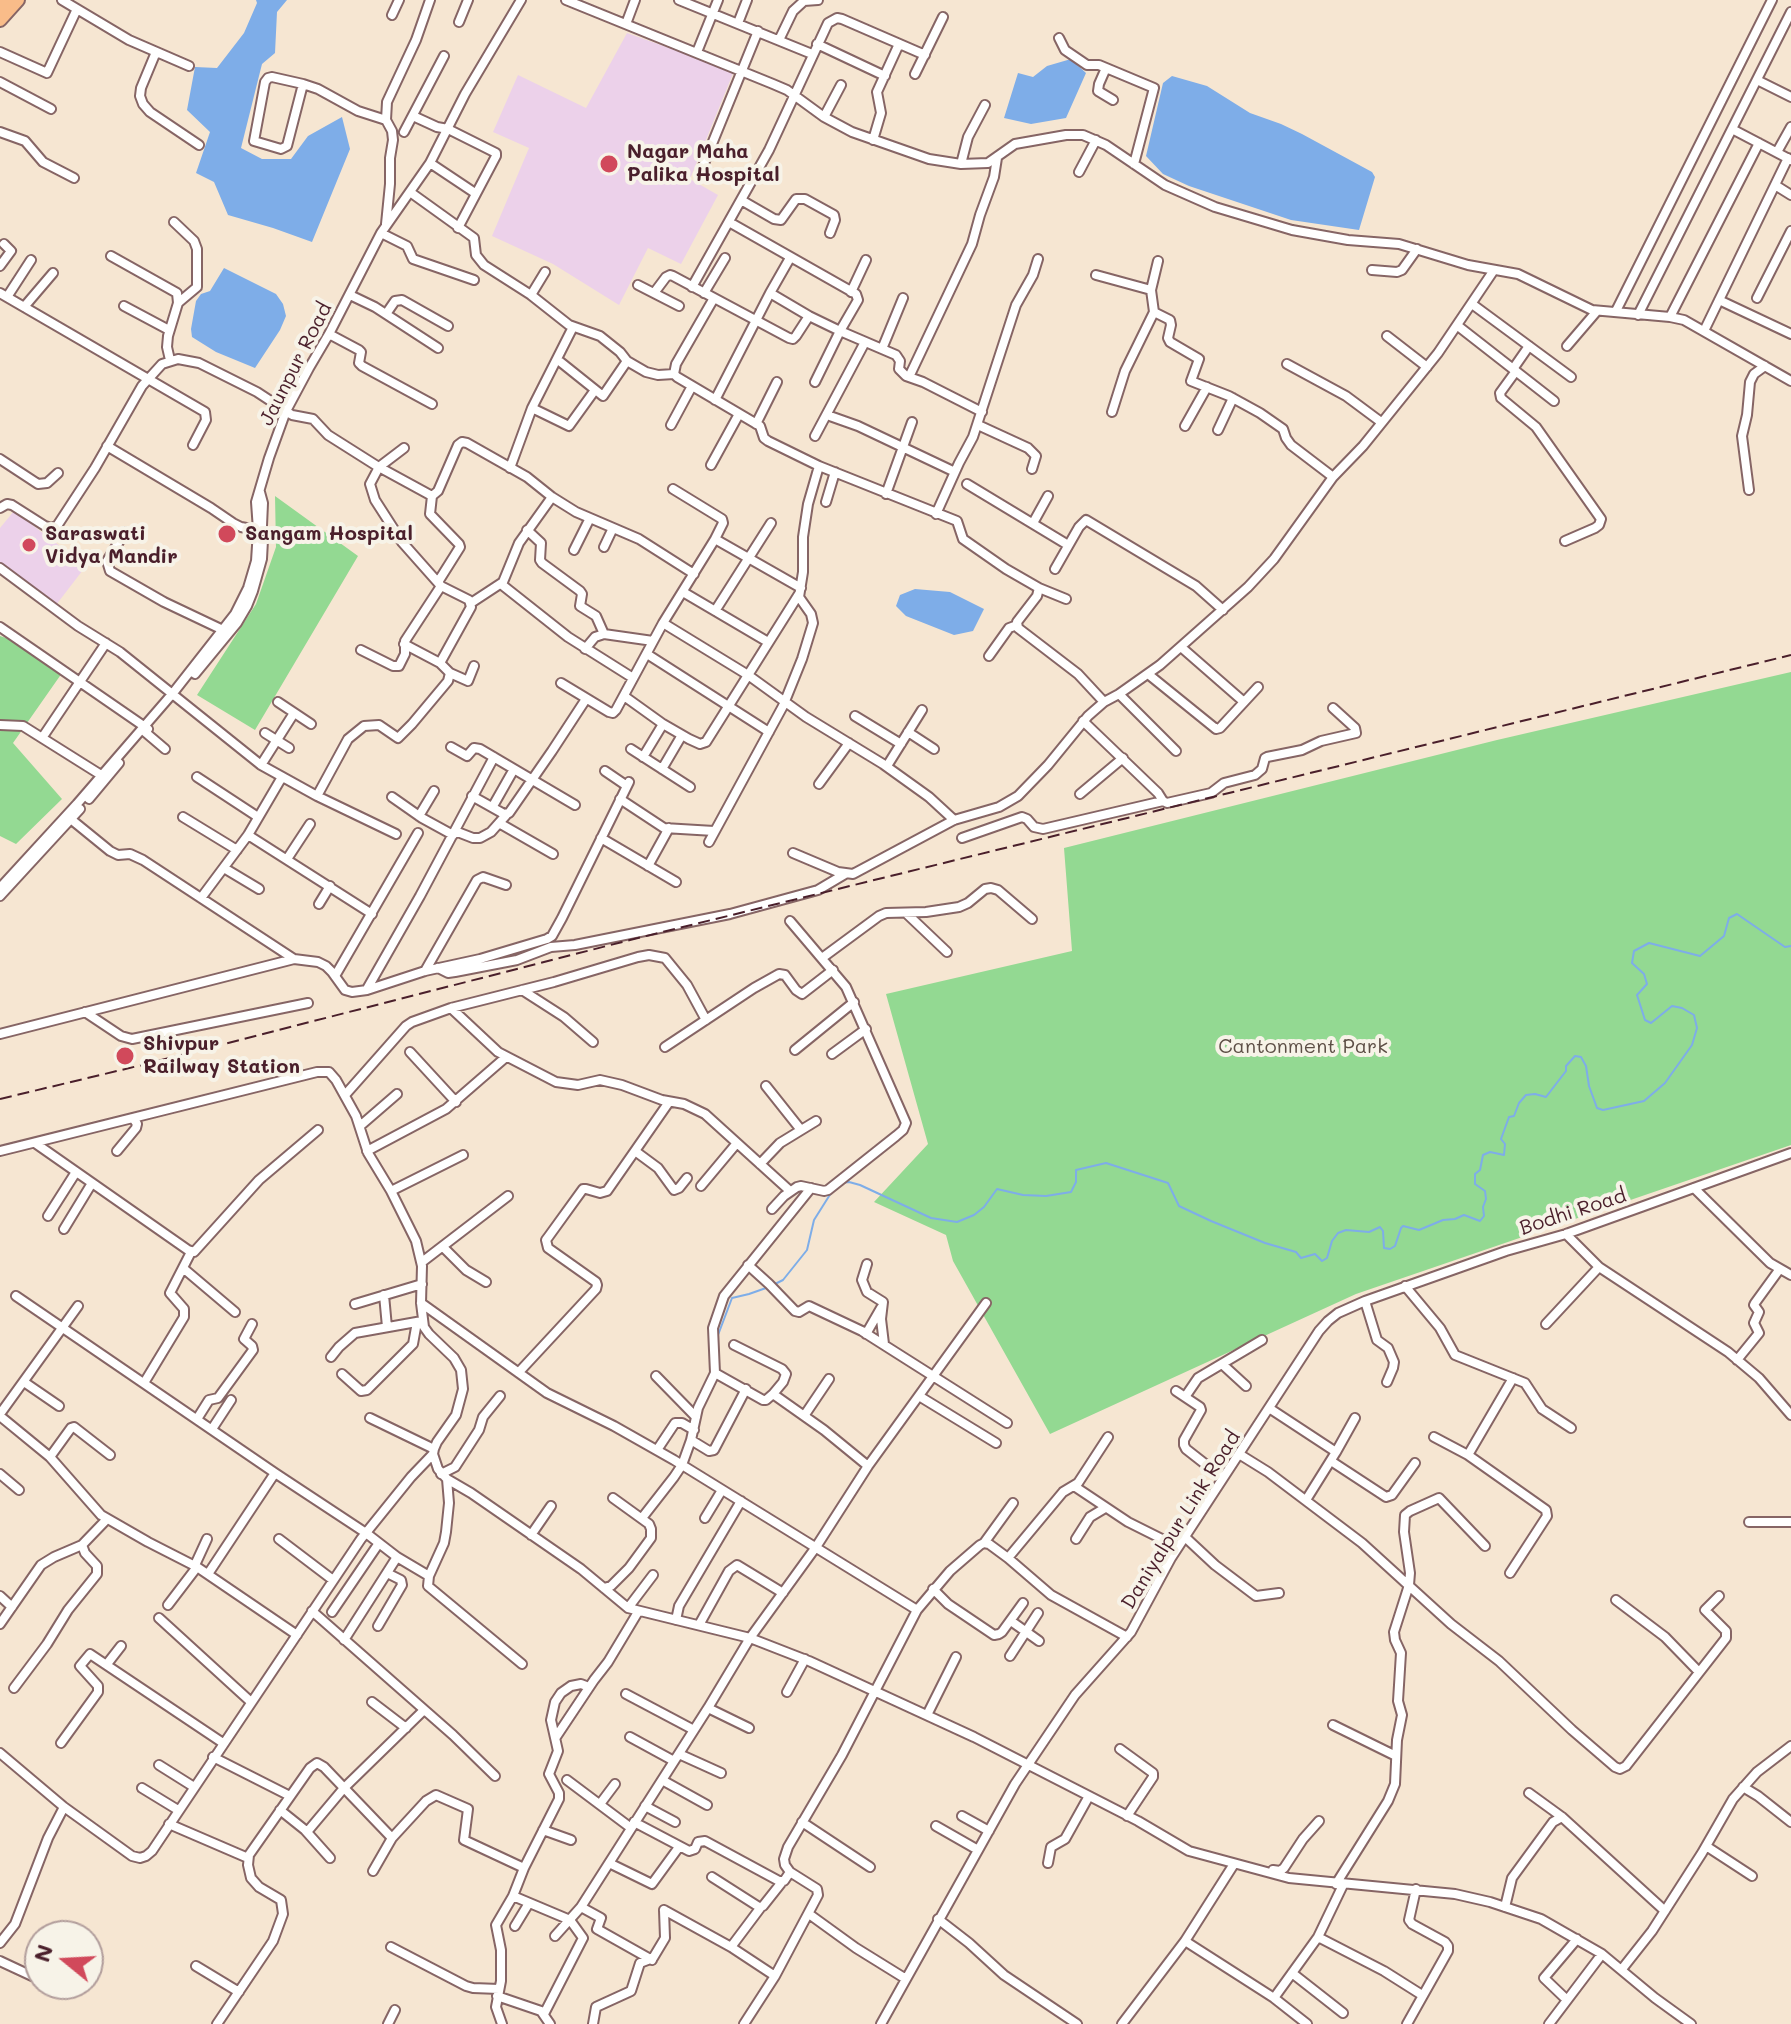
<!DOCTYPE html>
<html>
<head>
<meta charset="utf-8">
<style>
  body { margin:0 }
  #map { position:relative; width:1791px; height:2024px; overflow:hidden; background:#f6e6d2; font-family:Mali,sans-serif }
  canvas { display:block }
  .north { position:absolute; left:24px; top:1920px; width:80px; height:80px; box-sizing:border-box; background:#f7f3e8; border:2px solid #b29e9c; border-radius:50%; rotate:288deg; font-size:22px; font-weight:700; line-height:32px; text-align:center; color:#4a1f2b }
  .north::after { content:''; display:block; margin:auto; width:28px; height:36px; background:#d1495b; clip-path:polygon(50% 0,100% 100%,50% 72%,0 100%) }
</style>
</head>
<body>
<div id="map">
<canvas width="1791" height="2024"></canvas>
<div class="north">N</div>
</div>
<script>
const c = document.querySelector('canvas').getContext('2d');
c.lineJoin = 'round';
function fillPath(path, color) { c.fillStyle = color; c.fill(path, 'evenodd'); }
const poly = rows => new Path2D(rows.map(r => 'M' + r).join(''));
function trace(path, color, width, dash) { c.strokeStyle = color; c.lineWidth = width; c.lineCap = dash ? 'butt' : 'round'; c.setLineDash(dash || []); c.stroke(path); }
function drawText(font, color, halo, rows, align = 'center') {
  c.font = font + ' Mali,sans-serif'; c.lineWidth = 8; c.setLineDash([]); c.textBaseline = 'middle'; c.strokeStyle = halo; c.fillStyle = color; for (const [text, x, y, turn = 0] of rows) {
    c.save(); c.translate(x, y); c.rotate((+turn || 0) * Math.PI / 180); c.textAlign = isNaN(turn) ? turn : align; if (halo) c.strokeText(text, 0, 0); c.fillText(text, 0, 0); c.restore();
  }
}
fillPath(poly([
  [627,33,734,71,690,179,718,195,681,264,648,248,619,305,553,264,492,236,529,148,493,132,518,75,586,108],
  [14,511,86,566,56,605,0,563,0,528]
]), '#ecd1ea');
fillPath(poly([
  [275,496,358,556,255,730,197,695,256,604,276,547],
  [0,636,24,644,62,673,13,743,62,799,16,844,0,836],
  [1791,672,1791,1145,1356,1294,1050,1434,953,1261,946,1235,874,1202,928,1144,886,994,1072,951,1064,848,1497,740]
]), '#93d992');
fillPath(poly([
  [256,0,287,0,277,12,275,53,262,64,241,148,262,159,291,159,308,136,342,117,350,149,312,242,273,228,228,215,214,182,196,173,210,132,187,110,195,67,217,68,244,33,257,3],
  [1071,59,1086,73,1066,118,1031,124,1004,118,1018,73,1033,77,1047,66],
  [1172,76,1207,86,1250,113,1281,124,1302,134,1372,172,1375,177,1359,230,1291,220,1189,186,1163,174,1146,156,1163,83],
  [224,268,276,294,283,304,286,316,280,330,255,368,216,352,192,337,191,329,196,301,201,294,210,291],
  [915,589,950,592,984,609,973,631,954,635,906,616,896,606,900,595]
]), '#7eade8');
trace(poly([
  [841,1183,849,1182,860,1185,931,1218,957,1222,974,1215,984,1207,997,1189,1023,1195,1046,1196,1071,1192,1076,1182,1076,1170,1106,1163,1168,1183,1179,1206,1211,1221,1265,1243,1296,1252,1301,1258,1315,1254,1322,1261,1327,1258,1332,1241,1338,1233,1346,1230,1369,1232,1380,1227,1383,1231,1384,1248,1390,1249,1395,1246,1401,1228,1403,1226,1419,1230,1443,1220,1455,1219,1464,1215,1480,1221,1484,1216,1483,1207,1486,1199,1485,1191,1475,1184,1475,1174,1480,1170,1483,1155,1490,1152,1504,1155,1505,1144,1501,1139,1509,1117,1514,1116,1519,1103,1526,1095,1535,1094,1546,1097,1566,1071,1566,1066,1575,1056,1581,1057,1586,1066,1589,1086,1597,1108,1603,1110,1644,1101,1665,1083,1692,1045,1697,1028,1694,1015,1682,1008,1672,1006,1651,1023,1645,1020,1637,995,1647,984,1644,974,1632,963,1634,951,1649,943,1700,956,1724,936,1729,918,1737,914,1785,947,1791,946],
  [775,1284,783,1280,807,1250,814,1220,831,1193],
  [718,1335,732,1298,749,1294,766,1288]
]), '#7eade8', 2);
const minor = poly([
  [62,0,129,40,189,66],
  [566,0,773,84,787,90,824,117,852,132,929,159,961,164,988,163,1015,144,1066,135,1083,135,1106,145,1165,185,1215,207,1292,230,1348,240,1399,244,1468,265,1518,274,1592,310,1670,317,1684,320,1791,381],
  [679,0,812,54],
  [804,1,818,0],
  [392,15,399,0],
  [459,22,468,0],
  [738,23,747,0],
  [626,24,635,0],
  [1059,38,1065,50,1087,65,1099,65,1154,88,1134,164],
  [779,40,793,11,805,0],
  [817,44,885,76],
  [0,52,47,73,77,9],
  [156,52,141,88,140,96,143,104,150,112,199,145],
  [697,52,718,0],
  [1106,68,1099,84,1098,91,1113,100],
  [915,74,943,17],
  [1757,80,1791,97],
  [0,82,51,109],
  [303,84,287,146,281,149,254,141,265,82,268,78,272,77,303,84,318,89,358,111,386,120],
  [413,116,437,127,448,129,496,153,496,156,458,228],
  [824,117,841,85],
  [1732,129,1791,160],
  [0,132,25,141,43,162,74,178],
  [404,132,444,56],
  [873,140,881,113,877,92,899,44],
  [1777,152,1791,127],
  [430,163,475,193],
  [961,164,968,137,985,105],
  [701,171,758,31],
  [1079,172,1096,140],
  [1775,185,1791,195],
  [410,192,474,238,476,255,484,265,531,295,569,325,600,336,620,352,627,361,646,372,658,375,674,374],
  [741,200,774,219,781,220,796,199,805,199,834,215,835,220,830,233],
  [174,222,194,241,197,249,197,287,178,303],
  [729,222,856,294,858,300,840,331,809,316,770,293],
  [386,224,390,184,390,158,393,140,392,131,386,120,387,102,416,40,430,0],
  [381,233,407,246,413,259,474,280],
  [111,256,177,293,178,303,168,336,167,347,170,360],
  [0,266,11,251,4,244],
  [1372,270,1397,272,1402,270,1417,249],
  [1096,275,1151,290],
  [638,285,679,306],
  [692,287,769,150,828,23,837,18,842,19,925,55],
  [851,292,866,260],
  [0,293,205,412,206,420,193,445],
  [654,293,666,277,670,275,673,276,789,338,793,339,796,336,809,316],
  [704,293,725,258],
  [350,295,375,307,438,348],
  [531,295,545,272],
  [7,297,31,260],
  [714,298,676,364,674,374,677,377,760,426,764,438,768,441,819,466,957,521,963,539,1006,569,1039,588,1037,596,1017,622,1018,628,1078,674,1104,702],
  [1757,298,1791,231],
  [1719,300,1791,334],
  [1472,304,1571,377],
  [124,306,169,330],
  [24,307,53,273],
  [1616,311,1772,0],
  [1154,312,1170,320,1171,325,1168,338,1170,342,1199,359,1191,381,1229,396,1260,413,1283,429,1286,438,1291,445,1333,477],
  [386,314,395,301,402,300,448,326],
  [1638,315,1791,12],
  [1670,317,1759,143],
  [1458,326,1554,401],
  [1704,331,1788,158],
  [329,334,359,350,361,352,359,363,362,366,432,404],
  [1387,336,1427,367],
  [1567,346,1597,311],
  [882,349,903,298],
  [558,360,603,396,627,361],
  [1287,364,1346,396,1381,422],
  [1513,369,1529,346],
  [1516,371,1500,393,1501,398,1536,427,1601,519,1599,525,1595,528,1565,541],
  [909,377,972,244,980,215,994,177,997,158],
  [815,382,840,331,896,355,900,361,899,369,906,376,923,382,982,412],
  [715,400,770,293,790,258],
  [532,408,573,327],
  [1112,412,1125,371,1154,312,1151,290,1158,261],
  [827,415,858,426,955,472],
  [756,424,777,382],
  [671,425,692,386],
  [978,425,1028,448,1036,456,1032,469],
  [1185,426,1207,387],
  [1218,430,1233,398],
  [815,436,865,342],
  [107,446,211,508,233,523,241,527,262,531],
  [0,459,38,484,47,483,58,473],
  [711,465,739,414],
  [510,468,532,408,569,426,595,390],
  [967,484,1068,545],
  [673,489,722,519,723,523,715,539],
  [1749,490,1742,436,1747,415,1750,382,1754,374,1765,366],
  [260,492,263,503,262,526],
  [886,494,912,422],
  [432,496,430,514,459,544,460,547,438,582],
  [826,502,835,472],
  [0,508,7,504,12,505,45,526,51,528,57,526,95,468,142,386,162,364,178,359,199,363,257,392,292,415,313,419,328,435,377,466,432,496,438,491,458,445,462,442,467,443,527,477,552,497,576,512,639,539,694,574],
  [936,514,959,463,973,437,1016,305,1033,275,1038,259],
  [1033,523,1048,496],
  [527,530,541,543,540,560,542,563,580,591,582,594,580,606,596,616,604,634],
  [125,532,107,561,110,571,164,602,223,630],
  [604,547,613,528],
  [574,550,590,518],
  [0,568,78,626,120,652,261,765,317,796,396,834],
  [1055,569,1079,527,1086,520,1196,586,1223,610],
  [501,584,568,637,633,678],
  [1039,588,1066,599],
  [683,592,768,642],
  [471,603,503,582,519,543,552,497],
  [715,611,771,523],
  [663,623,748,675,806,717,883,764,929,797,954,820],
  [0,627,148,729],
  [404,644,440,663],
  [1181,647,1244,702],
  [585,649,595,637,604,634,653,641],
  [361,650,393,666,399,666,405,654,405,641,441,586],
  [647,654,769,732],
  [989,656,1009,628,1017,625],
  [450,673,468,681,474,666],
  [195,674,237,623,247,606,253,591,262,559,263,540],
  [1148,674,1216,729,1220,728,1258,687],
  [561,683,609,712,613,713,616,710,663,623,715,539,801,588],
  [1119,694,1176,751],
  [624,696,663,724,689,739,700,744,706,742,799,594],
  [278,702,311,724],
  [855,716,901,744],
  [1083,721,1158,793,1163,801,1167,803,1211,793,1224,783,1255,775,1262,769,1265,758,1267,757,1302,750,1321,741,1356,733,1355,728,1333,708],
  [0,725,23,726,101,775],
  [145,732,165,749],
  [908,732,934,749],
  [265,733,289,748],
  [42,738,106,643],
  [451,747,467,756,474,748,480,749,575,805],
  [631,749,690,787],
  [643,757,663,724],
  [261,765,294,713],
  [887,766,922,710],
  [662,769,682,735],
  [605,771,627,786],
  [197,777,258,817],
  [819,784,849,743],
  [1080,794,1123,758],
  [317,796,348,739,364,726,379,725,398,738,412,724,448,681,450,673,440,663,471,607,469,600,441,586,402,542,375,500,370,484,379,467,404,448],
  [472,796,504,814,509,813,552,751,586,699],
  [392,797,422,818,453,835],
  [89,799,119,763],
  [620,799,664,828,714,831],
  [493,806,514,769],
  [67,816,110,851,118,855,130,854,143,860,294,959],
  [419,816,434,791],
  [183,817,237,850],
  [499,823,553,854],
  [455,831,473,838,480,838,491,832,507,814],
  [248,835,372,914],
  [601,838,676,882],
  [962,838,1022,817,1027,819,1034,827,1043,829,1163,801],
  [709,842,783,706,802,659,813,623,811,614,799,597,803,572,803,537,808,504,819,466],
  [793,853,838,872,853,874,954,820,999,807,1018,796,1048,765,1088,716,1104,702,1119,694,1160,665,1248,587,1274,559,1333,477,1363,446,1438,353,1494,270],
  [287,859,310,824],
  [648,866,669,828],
  [224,868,259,889],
  [0,888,77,804,173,693,235,614,248,588,256,561,258,530,256,502,269,458,286,411,309,368,329,334,381,233,430,163,465,94,521,0],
  [0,896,80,809],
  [201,898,248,835,282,777],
  [319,904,330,886],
  [906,913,947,952],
  [822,958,879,916,886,913,926,912,959,907,968,903,985,889,991,888,998,890,1032,919],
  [438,968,448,973,455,972,517,960,551,947,575,945,730,914,818,890,845,874],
  [425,971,477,880,483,877,506,885],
  [335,976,418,833],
  [367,989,420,896,494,757],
  [522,990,564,1017,593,1042],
  [451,1008,498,1052,556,1082,578,1085,600,1080,622,1085,662,1100,684,1104,705,1114,790,1191],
  [85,1012,121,1036,132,1039,308,1003],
  [0,1034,294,959,318,962,326,966,332,972,345,990,352,992,367,990,425,971,480,959,547,939,552,936,562,918,629,782],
  [665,1047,754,988,779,974,785,975,796,990,802,994,833,970],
  [795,1050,854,1002],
  [410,1052,456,1102],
  [832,1054,866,1029],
  [766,1086,801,1130],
  [345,1095,406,1026,412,1022,451,1008,554,982,638,957,649,955,665,958,687,985,706,1020],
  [360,1126,397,1094],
  [35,1143,188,1250,194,1252,259,1180,318,1130],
  [0,1151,317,1072,329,1072,336,1080,356,1116,368,1153,391,1191,416,1241,422,1266,421,1303,424,1327,429,1334,454,1358,461,1370,463,1389,456,1415,437,1442,434,1449,433,1454,438,1469,447,1479,471,1493,581,1569,628,1608,750,1638,809,1661,974,1737,1138,1821,1189,1851,1289,1878,1455,1894,1490,1902,1541,1919,1602,1954,1655,1998,1691,2024],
  [117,1151,136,1128,137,1124,133,1118],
  [367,1151,446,1109,506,1057],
  [635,1151,658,1168,674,1190,679,1188,687,1178],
  [760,1164,780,1143,816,1121],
  [701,1186,737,1143],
  [1694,1188,1770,1263,1791,1275],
  [391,1191,463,1155],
  [772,1209,784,1196,797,1187,801,1186,824,1191,828,1190,896,1136,903,1130,906,1123,846,987,790,921],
  [48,1216,76,1172],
  [64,1229,92,1183],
  [1566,1234,1599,1267,1728,1352,1759,1378,1791,1415],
  [443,1247,466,1270,486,1282],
  [422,1262,508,1196],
  [867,1264,862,1280,867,1292,883,1302,881,1319,884,1344],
  [748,1265,769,1284,795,1311,799,1312,809,1306,862,1331,1007,1423],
  [183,1268,235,1312],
  [1405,1286,1440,1328,1455,1355,1525,1383,1542,1409,1571,1428],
  [384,1295,387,1327],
  [16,1296,275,1473,366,1533,397,1557,429,1576],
  [1365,1301,1377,1340,1388,1348,1394,1362,1393,1368,1387,1382],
  [421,1303,547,1393,614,1426,674,1460,917,1610],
  [355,1304,422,1284],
  [1546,1324,1599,1267],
  [866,1334,881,1308],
  [331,1357,339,1347,355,1333,422,1321],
  [1737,1360,1759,1333,1754,1323,1759,1312,1754,1305,1755,1303,1779,1270],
  [1222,1364,1246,1386],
  [519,1372,596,1289,597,1285,596,1282,548,1248,546,1240,549,1236,583,1189,586,1189,600,1193,607,1191,669,1102],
  [715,1373,763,1400,766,1400,773,1394,783,1382,786,1374,782,1369,734,1345],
  [342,1374,361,1391,367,1390,413,1344,417,1322],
  [656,1376,696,1417],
  [24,1382,59,1406],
  [144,1383,184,1317,184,1309,170,1293,191,1252],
  [1176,1391,1200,1407,1201,1410,1184,1440,1184,1445,1186,1449,1223,1478],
  [773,1394,824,1430,868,1466],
  [919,1396,996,1443],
  [1185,1397,1198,1378,1262,1340],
  [1269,1408,1336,1452],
  [0,1414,78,1306],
  [0,1416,50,1457,101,1515,148,1542,197,1567,297,1635],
  [804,1416,829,1379],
  [370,1418,434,1449],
  [197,1419,209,1400,218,1398,253,1350,252,1346,244,1339,252,1324],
  [212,1429,231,1400],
  [1434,1437,1468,1455,1546,1510,1547,1516,1510,1573],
  [691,1440,709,1451,714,1450,746,1389],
  [657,1450,675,1423,682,1423,694,1430],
  [1239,1454,1268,1472,1362,1543,1451,1624,1499,1661,1572,1730,1615,1767,1620,1769,1626,1766,1726,1638,1726,1631,1705,1610,1719,1596],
  [1468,1455,1513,1378],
  [50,1457,71,1428,74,1427,110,1455],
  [1331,1461,1386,1497,1392,1495,1415,1463],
  [0,1474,19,1490],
  [441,1474,455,1467,479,1430,483,1417,500,1396],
  [447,1479,449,1503,446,1532,444,1543,429,1576,428,1586,522,1664],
  [1074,1486,1128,1522,1178,1547],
  [1306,1500,1336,1452,1355,1418],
  [642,1518,674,1477,682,1465,691,1440,698,1408,715,1373,713,1328,724,1296,811,1188],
  [705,1518,722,1490],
  [1749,1522,1791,1522],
  [531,1535,551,1506],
  [1185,1537,1215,1565,1256,1596,1279,1593],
  [279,1539,333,1580],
  [1076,1539,1090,1517,1105,1508],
  [984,1543,1013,1503],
  [1008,1558,1063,1492,1078,1483,1108,1437],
  [195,1565,207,1539],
  [208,1574,275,1473],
  [604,1588,611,1586,629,1568,651,1538,651,1529,649,1524,613,1498],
  [933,1589,948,1604,994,1635,999,1634,1002,1632,1023,1603],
  [0,1596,12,1607],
  [1616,1600,1665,1637,1699,1672],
  [168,1605,197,1567],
  [628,1608,653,1575],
  [312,1611,453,1735,495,1776],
  [332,1612,379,1543],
  [159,1618,251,1702],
  [676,1620,679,1606,741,1501],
  [1011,1621,1039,1641],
  [0,1624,41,1565,54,1557,82,1545,107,1519],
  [699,1625,729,1571,737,1565,783,1593],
  [378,1626,402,1585,401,1580,387,1573],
  [344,1640,397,1557],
  [1010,1656,1038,1613],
  [107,1664,121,1646],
  [14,1688,47,1644,68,1610,97,1574,97,1566,85,1553,82,1545],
  [787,1692,805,1659],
  [626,1694,694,1730],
  [372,1702,406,1728],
  [708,1708,749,1728],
  [927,1715,956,1657],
  [1333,1725,1396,1756],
  [556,1737,594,1680,608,1662,638,1612],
  [630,1737,674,1761],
  [61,1743,98,1692,98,1686,80,1666,90,1654,223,1743],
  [1120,1749,1153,1773,1153,1777,1127,1816],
  [0,1753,64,1807,132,1856,140,1858,146,1856,152,1851,361,1539,411,1477,433,1454],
  [679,1754,721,1773],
  [213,1757,290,1796],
  [159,1765,194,1787],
  [567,1780,631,1828],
  [662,1780,707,1805],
  [1743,1787,1758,1796,1791,1822],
  [142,1788,178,1810],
  [1529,1793,1562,1817,1665,1911],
  [600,1804,615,1784],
  [645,1806,675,1822],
  [280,1810,305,1830,330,1858],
  [962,1816,989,1831],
  [634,1822,689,1851,695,1849,698,1842,705,1841,779,1881,784,1881,790,1872],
  [802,1822,870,1867],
  [169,1824,248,1858],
  [936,1826,978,1850],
  [543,1830,571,1840],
  [307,1832,344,1788,424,1710],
  [1706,1846,1752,1876],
  [609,1863,652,1884,679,1847],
  [1048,1863,1051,1847,1065,1839,1089,1796],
  [1273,1870,1280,1871,1284,1868,1303,1839,1319,1821],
  [373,1871,392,1838,426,1801,436,1795,468,1809,464,1840,524,1868],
  [712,1877,759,1907,763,1906,782,1882],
  [1336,1884,1388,1801,1395,1784,1397,1740,1402,1715,1398,1701,1401,1653,1395,1640,1394,1632,1409,1585,1410,1573,1404,1532,1405,1515,1410,1511,1439,1498,1485,1546],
  [513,1896,524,1868,559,1799,559,1793,549,1774,558,1751,551,1720,555,1702,561,1693,571,1686,581,1684,589,1687],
  [581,1907,601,1918,597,1929,652,1960],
  [1505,1907,1512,1878,1553,1822,1562,1817],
  [664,1910,731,1947,775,1976],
  [809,1914,856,1948,906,1979],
  [938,1919,969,1943,1004,1975,1077,2024],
  [515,1926,529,1903],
  [555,1936,581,1907,708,1708,750,1638,816,1547,868,1466,986,1303],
  [1318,1937,1384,1971,1422,1995],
  [1185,1941,1274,1998,1307,2024],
  [0,1943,15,1924,48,1838,64,1807],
  [391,1947,466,1986,473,1988,499,1989],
  [731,1947,761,1907],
  [0,1961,32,1976],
  [196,1966,239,1992],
  [1622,1969,1652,1931,1702,1853,1733,1799,1757,1772,1791,1746],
  [1292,1973,1343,2013],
  [497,1996,541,2011,550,2024],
  [1274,1998,1318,1937,1343,1885],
  [1567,2000,1544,1978,1577,1939],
  [217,2024,273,1941,283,1914,281,1900,259,1887,251,1878,248,1865,249,1855,310,1768,317,1763,324,1767,392,1838],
  [388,2024,395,2010],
  [502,2024,496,2007,501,1981,501,1950,496,1925,513,1896,570,1920,583,1938,544,2014],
  [593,2024,596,2007,631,1991,640,1963,653,1958,665,1938,664,1910],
  [744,2024,775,1976,818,1895,817,1889,790,1872,785,1865,784,1859,788,1847,842,1755,917,1610,950,1571,980,1545,984,1543,989,1544,1008,1558,1051,1595,1127,1637],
  [881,2024,1015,1784,1075,1695,1131,1632,1171,1558,1319,1331,1328,1321,1338,1313,1365,1301,1506,1251,1566,1234,1791,1153],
  [1122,2024,1185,1941,1234,1864],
  [1407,2024,1448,1951,1448,1946,1445,1942,1412,1924,1409,1920,1416,1889],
  [1549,2024,1602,1954]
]);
const highway = poly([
  [0,5,5,0],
  [0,20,18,0]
]);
trace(minor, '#866565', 12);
trace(highway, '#866565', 16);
trace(minor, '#fff', 8);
trace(highway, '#f9bc89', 12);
trace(poly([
  [0,1099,142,1065,630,940,1791,655]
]), '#4a1f2b', 2, [12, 6]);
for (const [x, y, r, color] of [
  [609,164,10,"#d1495b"],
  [227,534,10,"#d1495b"],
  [29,545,8,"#d1495b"],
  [125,1056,10,"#d1495b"]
]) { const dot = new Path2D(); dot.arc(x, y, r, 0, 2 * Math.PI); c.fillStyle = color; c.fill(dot); trace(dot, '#f7f3e8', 3); }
drawText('bold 20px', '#4a1f2b', '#f7f3e8', [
  ["Nagar Maha",627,152],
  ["Palika Hospital",627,175],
  ["Saraswati",45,534],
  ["Vidya Mandir",45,557],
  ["Sangam Hospital",245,534],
  ["Shivpur",143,1044],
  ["Railway Station",143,1067]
], 'left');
drawText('20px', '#4a1f2b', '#f7f3e8', [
  ["Jaunpur Road",296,364,-63],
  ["Bodhi Road",1573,1212,-18],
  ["Daniyalpur Link Road",1181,1520,-58]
]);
drawText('20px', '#5c4e45', '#f7f3e8', [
  ["Cantonment Park",1303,1047]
]);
</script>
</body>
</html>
